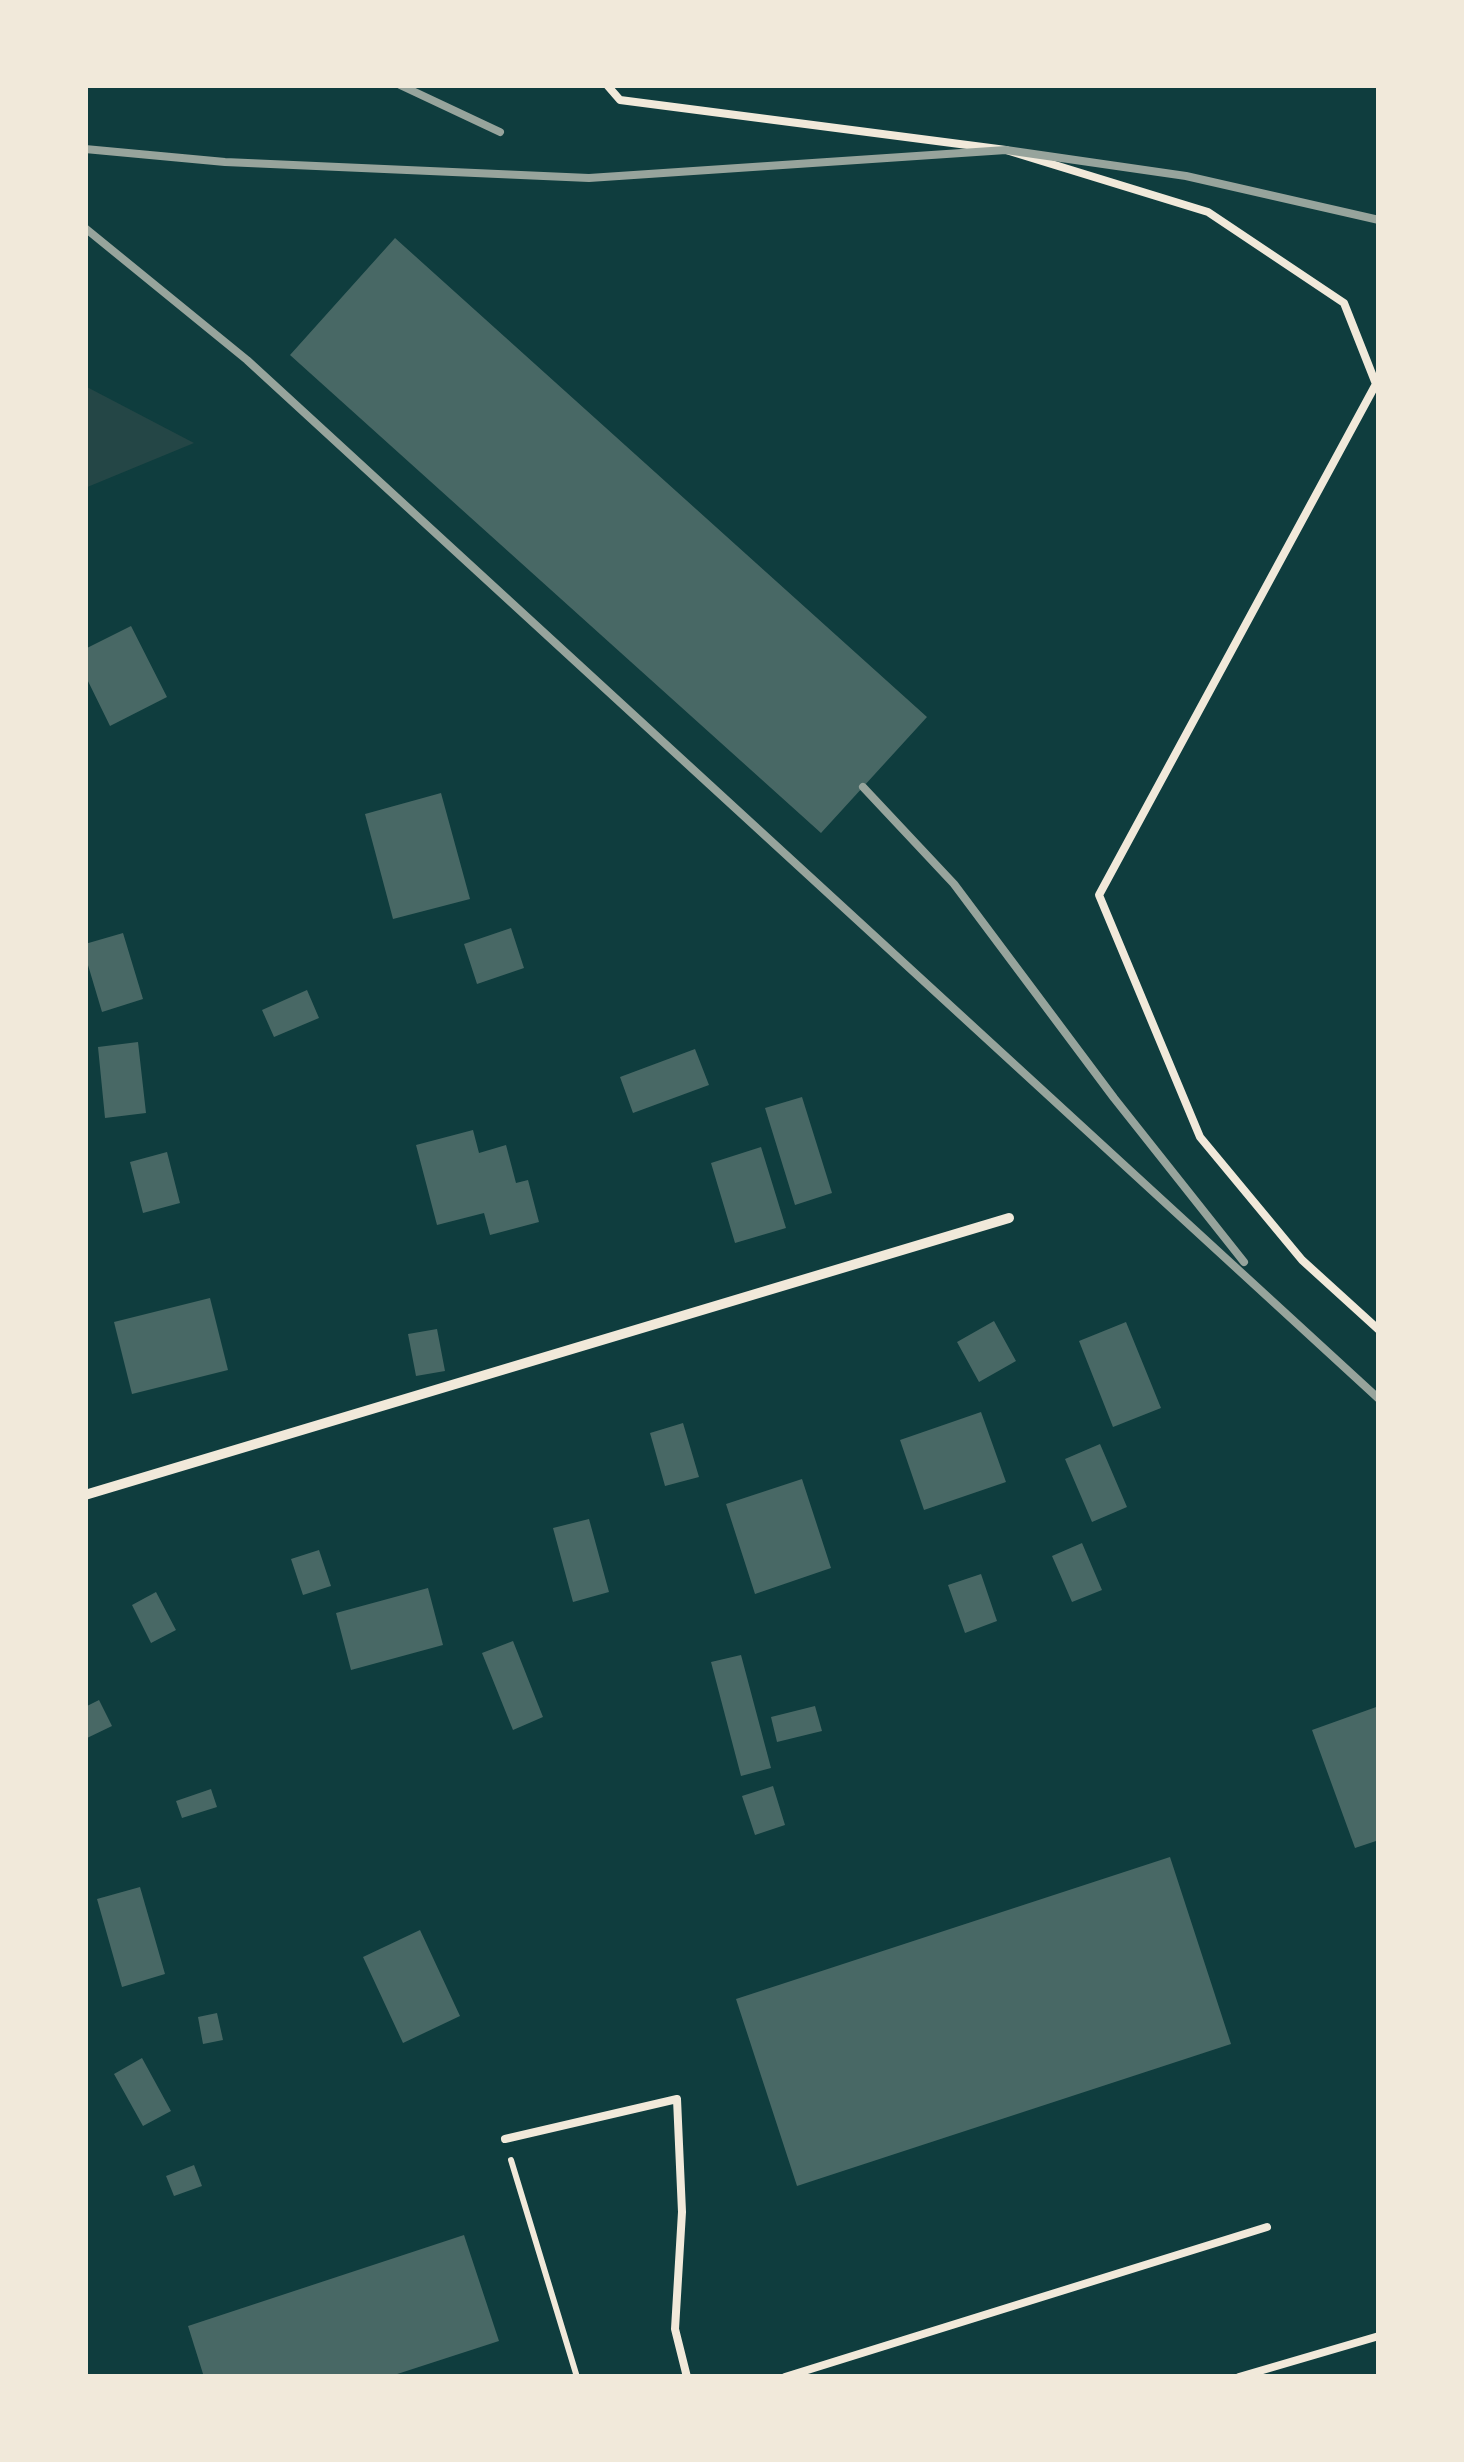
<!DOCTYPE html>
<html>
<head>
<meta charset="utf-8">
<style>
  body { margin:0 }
  #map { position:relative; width:1464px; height:2462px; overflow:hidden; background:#0f3d3e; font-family:"PT Sans Narrow",sans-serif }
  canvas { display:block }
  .frame { position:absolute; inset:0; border:88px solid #f1e9da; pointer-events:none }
</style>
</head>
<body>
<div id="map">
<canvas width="1464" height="2462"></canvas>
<div class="frame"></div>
</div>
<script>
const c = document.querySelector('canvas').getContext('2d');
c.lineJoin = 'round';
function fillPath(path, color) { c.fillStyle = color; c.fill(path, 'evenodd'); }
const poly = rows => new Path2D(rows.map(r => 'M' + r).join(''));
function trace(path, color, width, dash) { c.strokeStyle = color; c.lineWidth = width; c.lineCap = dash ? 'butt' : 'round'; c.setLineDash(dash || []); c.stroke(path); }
fillPath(poly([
  [85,386,194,443,85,488]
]), '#244646');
fillPath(poly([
  [395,238,927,717,821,833,290,355],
  [131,626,167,697,110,726,85,675,85,649],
  [441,793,470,899,393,919,365,814],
  [511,928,524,968,477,984,464,944],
  [123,933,143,999,102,1012,85,955,85,944],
  [307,990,319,1018,274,1037,262,1010],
  [138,1042,146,1113,105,1118,98,1047],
  [695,1049,709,1085,633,1113,620,1077],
  [802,1097,832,1193,795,1205,765,1108],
  [473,1130,479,1153,506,1145,516,1183,528,1180,539,1222,490,1235,484,1213,437,1225,416,1145],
  [761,1147,786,1228,735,1243,711,1163],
  [167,1152,180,1203,143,1213,130,1162],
  [210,1298,228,1370,132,1394,114,1322],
  [994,1321,1016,1361,979,1382,957,1342],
  [1126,1322,1161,1408,1113,1427,1079,1341],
  [437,1329,445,1371,416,1376,408,1334],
  [981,1412,1006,1482,924,1510,900,1440],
  [683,1423,699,1477,665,1486,650,1433],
  [1100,1444,1127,1507,1092,1522,1065,1459],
  [802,1479,831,1568,755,1594,726,1504],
  [589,1519,609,1592,573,1602,553,1528],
  [1082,1543,1102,1590,1072,1602,1052,1556],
  [319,1550,331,1586,303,1595,291,1559],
  [981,1574,997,1621,965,1633,948,1585],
  [428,1588,443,1645,351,1670,336,1613],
  [156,1592,176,1630,151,1643,132,1605],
  [513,1641,543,1717,513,1730,482,1653],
  [741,1655,771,1768,741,1776,711,1662],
  [99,1700,112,1726,85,1739,85,1707],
  [815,1706,822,1731,777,1742,771,1717],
  [1379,1706,1379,1840,1355,1848,1312,1730],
  [773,1786,785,1825,755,1835,742,1796],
  [211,1789,217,1807,182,1818,176,1801],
  [1170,1857,1231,2044,797,2186,736,1999],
  [140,1887,165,1974,122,1987,97,1899],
  [420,1930,460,2016,403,2043,363,1957],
  [217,2013,223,2040,203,2044,198,2017],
  [142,2058,171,2111,143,2126,114,2074],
  [194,2165,202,2186,174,2196,166,2176],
  [464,2235,499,2341,388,2377,204,2377,188,2326]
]), '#486865');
trace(poly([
  [511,2160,577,2377]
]), '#f1e9da', 6);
trace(poly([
  [607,85,620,100,1006,150,1208,212,1344,303,1376,384,1099,895,1200,1137,1302,1260,1379,1330],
  [505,2139,677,2099,682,2212,675,2329,687,2377],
  [785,2377,1267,2227],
  [1239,2377,1379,2336]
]), '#f1e9da', 8);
trace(poly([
  [85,1495,1009,1218]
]), '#f1e9da', 10);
trace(poly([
  [400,85,500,132],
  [85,149,225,162,589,178,1006,150,1186,176,1379,220],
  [85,228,247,360,1379,1399],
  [863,787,954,884,1114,1098,1244,1262]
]), '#97a49c', 8);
</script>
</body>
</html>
